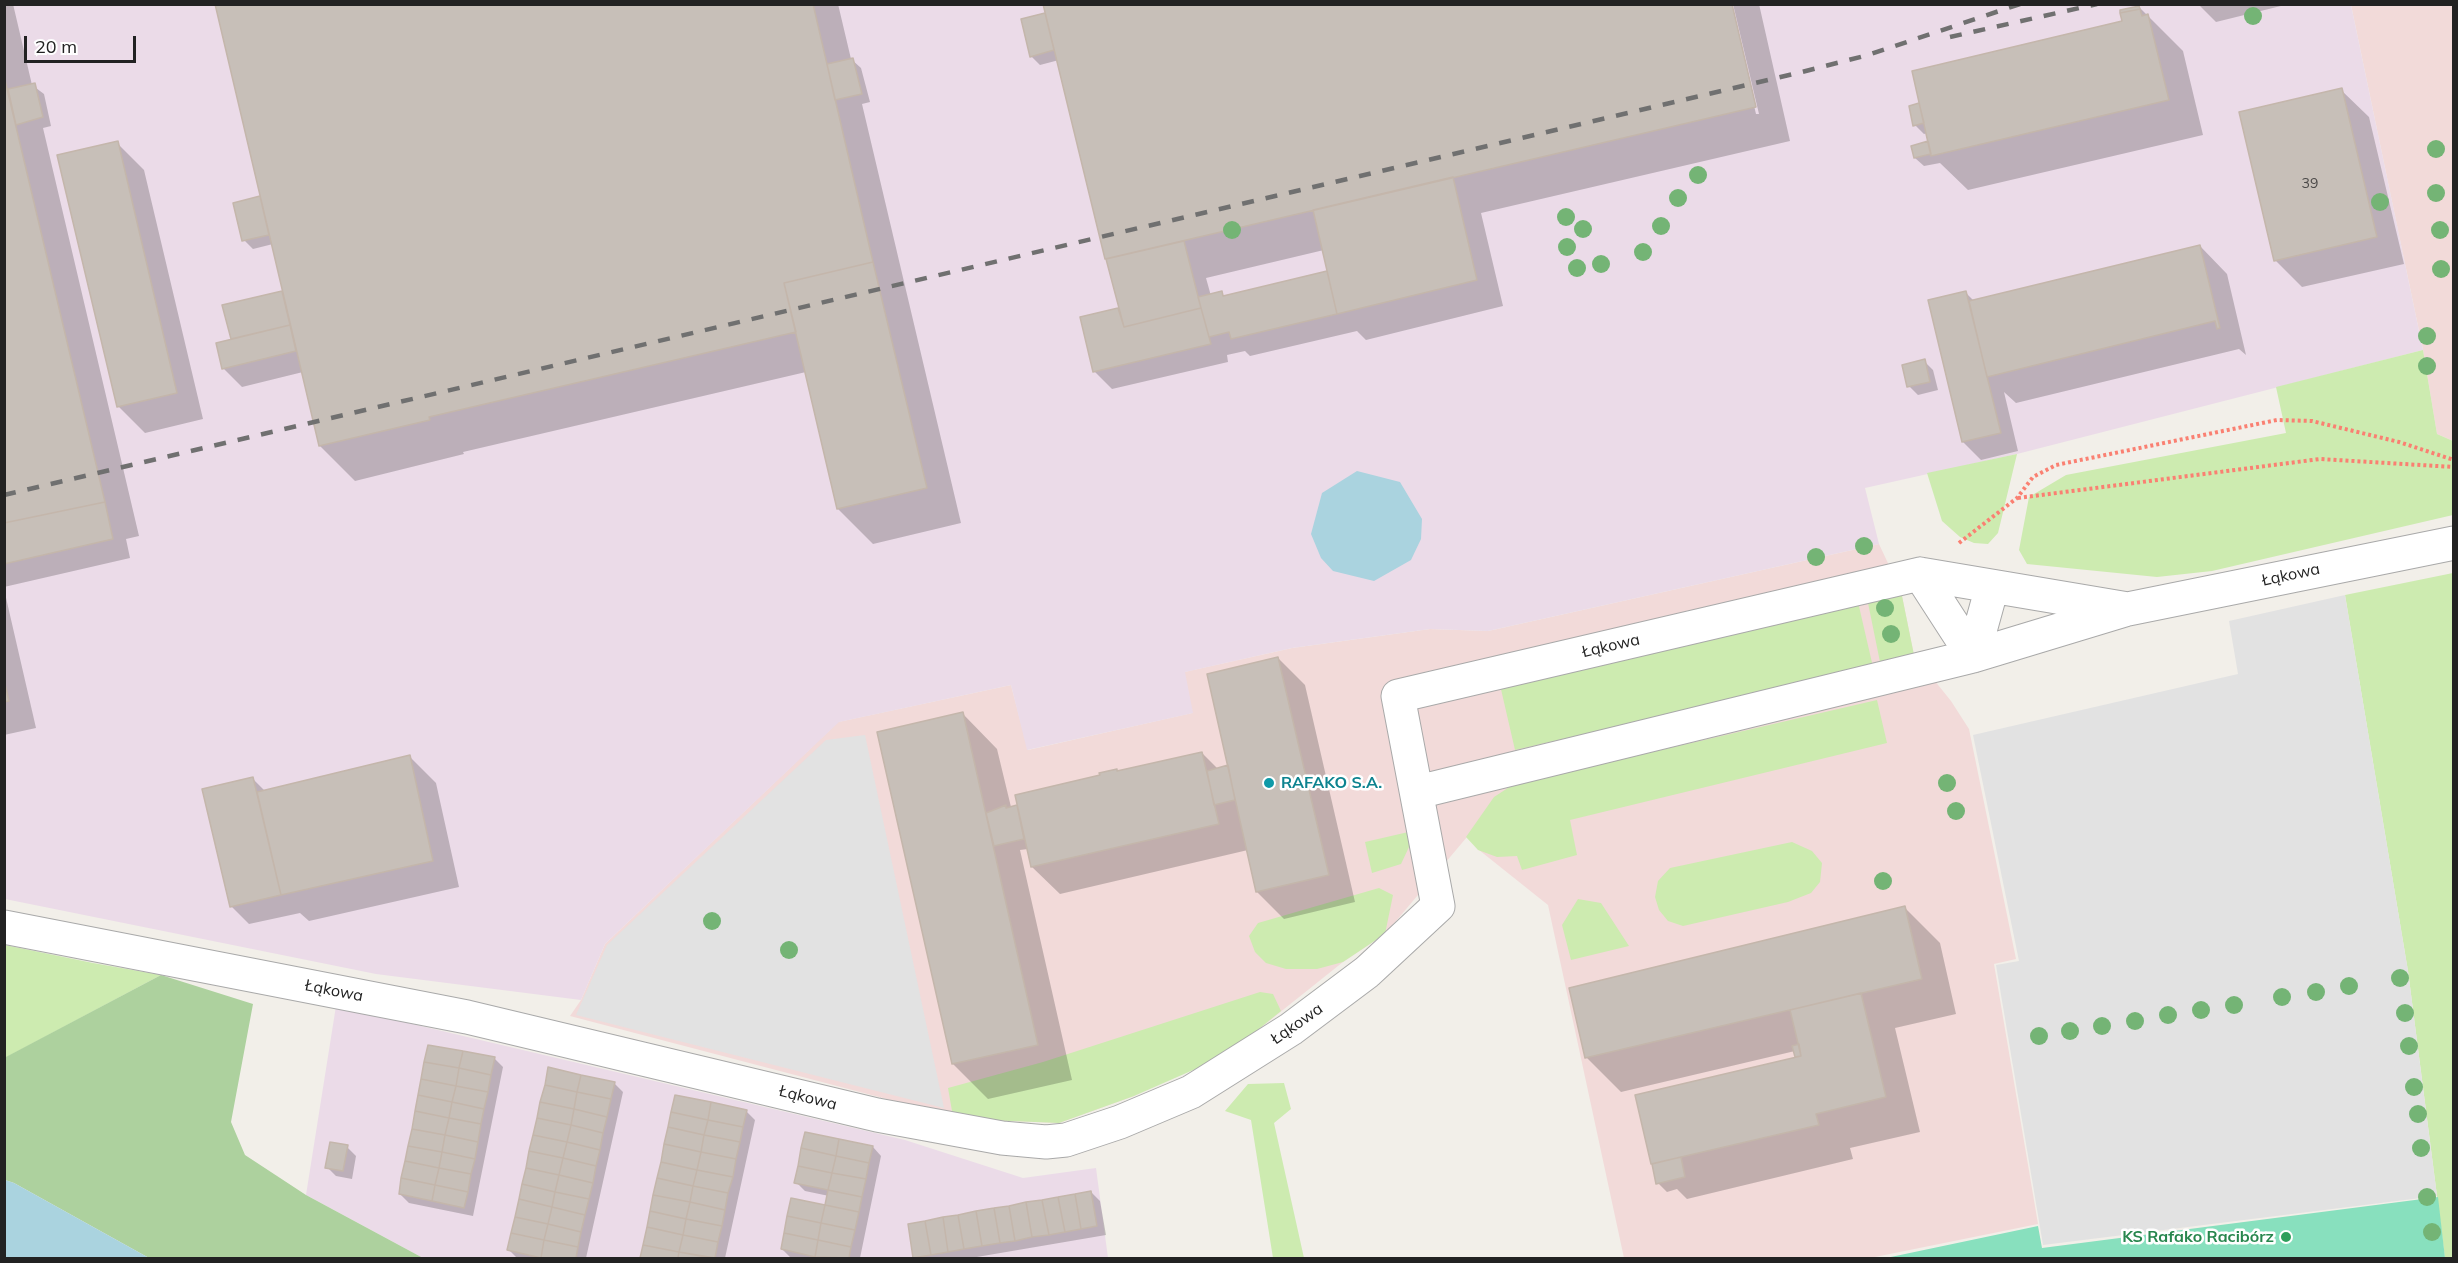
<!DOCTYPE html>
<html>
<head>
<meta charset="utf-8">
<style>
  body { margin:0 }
  #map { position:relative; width:2458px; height:1263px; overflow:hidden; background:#f2efe9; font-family:Mulish,sans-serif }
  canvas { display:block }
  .frame { position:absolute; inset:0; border:6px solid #222; pointer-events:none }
  .scale { position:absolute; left:24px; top:36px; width:112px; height:27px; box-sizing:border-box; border:3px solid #222; border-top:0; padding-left:8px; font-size:18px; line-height:21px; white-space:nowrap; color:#222; -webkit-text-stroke:4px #fff; paint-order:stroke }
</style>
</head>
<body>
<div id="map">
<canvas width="2458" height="1263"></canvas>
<div class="frame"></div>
<div class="scale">20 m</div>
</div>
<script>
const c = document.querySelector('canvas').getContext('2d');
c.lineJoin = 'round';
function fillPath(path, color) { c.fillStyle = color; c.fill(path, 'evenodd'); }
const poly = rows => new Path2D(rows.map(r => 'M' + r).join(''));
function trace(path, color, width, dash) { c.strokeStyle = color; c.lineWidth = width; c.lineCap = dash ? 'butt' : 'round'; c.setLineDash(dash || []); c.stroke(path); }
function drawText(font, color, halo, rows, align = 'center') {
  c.font = font + ' Mulish,sans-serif'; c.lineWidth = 5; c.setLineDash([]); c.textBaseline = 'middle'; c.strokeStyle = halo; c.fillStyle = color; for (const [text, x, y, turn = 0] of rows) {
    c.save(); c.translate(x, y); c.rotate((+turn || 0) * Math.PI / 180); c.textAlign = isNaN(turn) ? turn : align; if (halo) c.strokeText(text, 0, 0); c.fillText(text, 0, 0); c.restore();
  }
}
fillPath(poly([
  [2351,5,2453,5,2453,441,2437,434,2423,350],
  [1879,544,1901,591,1914,655,1951,701,1969,729,2016,959,1994,964,2038,1224,1870,1258,1624,1258,1548,905,1479,850,1467,837,1385,934,1343,962,1249,1037,1134,1096,1059,1123,963,1119,570,1016,581,1000,605,944,838,722,1011,685,1028,750,1192,713,1184,672,1292,648,1430,629,1488,631]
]), '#f2dad9');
fillPath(poly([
  [4,5,2351,5,2423,350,2017,454,1865,488,1879,544,1488,631,1430,629,1292,648,1185,672,1193,713,1027,750,1011,685,839,722,605,944,581,1000,376,974,5,899],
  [336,1006,905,1140,1023,1178,1096,1168,1108,1258,423,1258,306,1195]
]), '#ebdbe8');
fillPath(poly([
  [2423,350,2437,434,2453,441,2453,515,2212,571,2157,577,2027,564,2019,550,2029,497,2066,475,2286,433,2276,387],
  [2017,454,1998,533,1988,544,1974,543,1960,537,1942,521,1927,473],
  [2453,573,2453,1258,2445,1258,2408,971,2345,595],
  [1901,591,1914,655,1880,662,1867,598],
  [1858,602,1873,667,1515,750,1500,685],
  [1877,700,1887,743,1570,820,1577,855,1522,870,1517,856,1497,857,1478,850,1466,837,1494,797,1514,784],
  [1417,830,1401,864,1372,873,1365,842],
  [1792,842,1812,851,1822,863,1820,882,1811,893,1788,902,1683,926,1668,921,1659,910,1655,897,1658,881,1670,868],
  [1379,888,1393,895,1385,934,1343,962,1317,969,1286,969,1266,963,1255,952,1249,936,1258,923],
  [1578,899,1601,903,1629,946,1571,960,1562,925],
  [5,945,93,963,161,975,5,1058],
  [1260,992,1273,994,1281,1011,1249,1037,1200,1067,1134,1096,1059,1123,963,1119,952,1111,948,1088,1043,1062],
  [1284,1083,1291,1109,1274,1123,1304,1258,1273,1258,1251,1120,1225,1111,1248,1084]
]), '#cdebb0');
fillPath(poly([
  [161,975,253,1004,231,1122,245,1155,306,1195,423,1258,149,1258,14,1183,5,1180,4,1058]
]), '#add19e');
fillPath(poly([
  [2438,1197,2445,1258,1886,1258,2038,1226,2042,1248]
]), '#88e0be');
fillPath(poly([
  [2345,595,2408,971,2437,1196,2043,1245,1996,965,2019,961,1973,735,2238,674,2229,621],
  [865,735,944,1108,576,1015,607,945,826,740]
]), '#e2e2e2');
fillPath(poly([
  [1357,471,1400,482,1422,519,1421,539,1411,560,1374,581,1333,571,1321,558,1311,534,1322,493],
  [5,1180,14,1183,149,1258,5,1258]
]), '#aad3df');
fillPath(poly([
  [4,4,13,4,32,85,44,94,51,126,43,128,139,536,126,539,130,558,4,587],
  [216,4,838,4,851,59,861,68,870,102,862,104,961,523,873,544,838,509,806,372,463,452,464,454,355,481,320,446,303,372,242,387,223,368,233,340,224,306,284,292,273,244,253,249,244,240,259,198,263,201],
  [1730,4,1756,114,1759,114,1733,4,1759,4,1790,141,1481,213,1503,306,1366,340,1357,331,1250,356,1245,351,1227,355,1228,362,1112,389,1094,371,1082,318,1120,309,1059,60,1040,65,1031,56,1045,14,1049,19],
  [1324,250,1329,272,1226,297,1221,293,1211,296,1206,278],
  [2198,4,2289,4,2216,22],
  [2139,7,2183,51,2203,135,1968,190,1940,163,1924,166,1915,158,1930,142,1928,133,1924,134,1915,125,1918,105,1922,109,2124,22],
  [2341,90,2369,117,2404,264,2302,287,2275,260],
  [117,143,144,170,203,419,145,433,118,406],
  [2200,246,2227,274,2246,355,2239,349,2016,403,2004,392,2018,451,1981,460,1963,442,1966,293,1974,301],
  [1924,361,1933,370,1938,390,1918,395,1909,386],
  [4,589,36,728,4,735],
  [1278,658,1305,685,1355,902,1284,919,1257,892,1248,850,1060,894,1032,867,1028,849,1020,850,1072,1080,988,1099,953,1064,963,714,997,749,1011,807,1016,807,1020,811,1118,773,1202,753,1218,769,1229,767],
  [409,756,436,783,459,887,309,921,300,913,249,924,231,906,253,779,265,791],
  [1905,908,1940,943,1956,1014,1895,1028,1920,1132,1850,1148,1853,1159,1687,1199,1677,1189,1667,1192,1658,1183,1652,1164,1798,1058,1795,1051,1621,1092,1586,1057],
  [494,1058,503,1067,473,1216,409,1203,400,1194],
  [614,1083,623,1092,586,1258,517,1258,509,1250],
  [676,1097,746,1111,755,1120,725,1258,642,1258],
  [347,1147,356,1156,352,1179,336,1176,327,1167],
  [873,1147,881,1156,860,1258,791,1258,782,1249,826,1207,829,1196,805,1191,796,1182],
  [1091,1192,1100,1201,1106,1235,971,1258,915,1258,909,1225]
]), '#0003');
const building = poly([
  [215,4,813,4,873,262,784,283,796,332,429,417,430,420,319,446,215,4],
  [1043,4,1732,4,1756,107,1105,259,1043,4],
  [2139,6,2140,9,2120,13,2120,10,2139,6],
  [2140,9,2142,16,2148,14,2169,100,1931,156,1912,71,2122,21,2120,13,2140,9],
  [1045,13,1054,50,1030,57,1021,19,1045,13],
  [853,58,862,94,835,100,827,64,853,58],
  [4,76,105,502,4,523,4,76],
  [35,83,43,117,16,125,8,89,35,83],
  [2342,88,2377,237,2274,261,2239,112,2342,88],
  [1919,103,1924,123,1913,126,1909,106,1919,103],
  [118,141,177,393,117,407,57,155,118,141],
  [1928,141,1931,154,1914,158,1911,146,1928,141],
  [1453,177,1477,280,1337,314,1313,210,1453,177],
  [260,196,269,235,242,241,233,203,260,196],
  [1184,241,1201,308,1124,327,1106,259,1184,241],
  [2200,245,2220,328,2217,329,2215,321,1987,377,1969,301,2200,245],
  [873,262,927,488,837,509,784,283,873,262],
  [1327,271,1337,314,1231,339,1229,332,1209,337,1198,297,1222,291,1223,296,1327,271],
  [282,291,290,325,231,339,222,305,282,291],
  [1966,291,2001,433,1962,442,1928,300,1966,291],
  [1118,308,1124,327,1201,308,1211,344,1093,372,1080,317,1118,308],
  [290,325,296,351,222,369,216,343,290,325],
  [1925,359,1930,382,1907,387,1902,365,1925,359],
  [105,502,113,539,4,564,4,523,105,502],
  [1278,657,1329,875,1256,892,1207,674,1278,657],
  [4,680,9,701,4,702,4,680],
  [963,712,1038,1045,952,1064,877,732,963,712],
  [1202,752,1219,824,1031,867,1015,795,1100,775,1099,773,1117,769,1117,771,1202,752],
  [410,755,433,861,281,895,257,792,410,755],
  [1228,765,1235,800,1214,805,1207,771,1228,765],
  [253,777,281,895,230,907,202,789,253,777],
  [1006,805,1006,808,1017,805,1024,839,994,846,986,813,1006,805],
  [1905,906,1922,979,1585,1058,1569,988,1905,906],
  [1861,993,1886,1097,1816,1114,1819,1125,1651,1164,1635,1095,1801,1056,1790,1010,1861,993],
  [1799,1044,1801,1056,1795,1057,1792,1046,1799,1044],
  [428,1045,463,1051,459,1068,424,1062,428,1045],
  [463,1051,495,1057,491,1075,459,1068,463,1051],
  [424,1062,459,1068,456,1086,421,1079,424,1062],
  [548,1067,581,1075,577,1092,545,1085,548,1067],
  [459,1068,491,1075,488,1092,456,1086,459,1068],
  [581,1075,615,1082,611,1099,577,1092,581,1075],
  [421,1079,456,1086,452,1102,418,1095,421,1079],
  [545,1085,577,1092,574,1109,540,1102,545,1085],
  [456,1086,488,1092,484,1109,452,1102,456,1086],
  [577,1092,611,1099,607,1117,574,1109,577,1092],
  [418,1095,452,1102,449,1118,415,1111,418,1095],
  [675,1095,711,1102,708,1120,671,1112,675,1095],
  [452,1102,484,1109,481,1124,449,1118,452,1102],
  [540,1102,574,1109,571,1125,537,1118,540,1102],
  [711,1102,747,1110,743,1127,708,1120,711,1102],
  [574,1109,607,1117,603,1133,571,1125,574,1109],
  [415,1111,449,1118,445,1135,412,1129,415,1111],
  [671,1112,708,1120,704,1135,668,1127,671,1112],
  [449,1118,481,1124,478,1142,445,1135,449,1118],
  [537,1118,571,1125,567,1142,533,1135,537,1118],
  [708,1120,743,1127,740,1142,704,1135,708,1120],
  [571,1125,603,1133,600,1150,567,1142,571,1125],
  [668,1127,704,1135,701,1152,664,1144,668,1127],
  [412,1129,445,1135,442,1152,408,1146,412,1129],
  [805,1132,839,1139,836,1156,801,1148,805,1132],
  [445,1135,478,1142,475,1159,442,1152,445,1135],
  [533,1135,567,1142,563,1158,529,1151,533,1135],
  [704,1135,740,1142,736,1159,701,1152,704,1135],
  [839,1139,873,1146,869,1163,836,1156,839,1139],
  [330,1142,348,1145,343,1171,325,1168,330,1142],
  [567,1142,600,1150,596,1166,563,1158,567,1142],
  [664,1144,701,1152,697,1170,661,1162,664,1144],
  [408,1146,442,1152,439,1168,405,1161,408,1146],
  [801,1148,836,1156,832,1173,798,1166,801,1148],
  [529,1151,563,1158,559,1175,526,1168,529,1151],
  [442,1152,475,1159,471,1174,439,1168,442,1152],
  [701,1152,736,1159,733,1177,697,1170,701,1152],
  [836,1156,869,1163,866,1179,832,1173,836,1156],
  [1681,1157,1685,1177,1656,1184,1652,1164,1681,1157],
  [563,1158,596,1166,593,1183,559,1175,563,1158],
  [405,1161,439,1168,435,1185,401,1178,405,1161],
  [661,1162,697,1170,693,1186,657,1178,661,1162],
  [798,1166,832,1173,828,1190,794,1183,798,1166],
  [439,1168,471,1174,468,1192,435,1185,439,1168],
  [526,1168,559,1175,555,1192,522,1184,526,1168],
  [697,1170,733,1177,728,1193,693,1186,697,1170],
  [832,1173,866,1179,862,1197,828,1190,832,1173],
  [559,1175,593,1183,589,1199,555,1192,559,1175],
  [401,1178,435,1185,432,1201,399,1194,401,1178],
  [657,1178,693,1186,690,1202,653,1195,657,1178],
  [522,1184,555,1192,552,1207,519,1199,522,1184],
  [435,1185,468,1192,464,1208,432,1201,435,1185],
  [693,1186,728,1193,725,1210,690,1202,693,1186],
  [828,1190,862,1197,859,1212,825,1205,828,1190],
  [1091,1191,1097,1226,1081,1229,1075,1194,1091,1191],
  [555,1192,589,1199,585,1215,552,1207,555,1192],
  [1075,1194,1081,1229,1065,1232,1058,1197,1075,1194],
  [653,1195,690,1202,686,1219,650,1211,653,1195],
  [1058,1197,1065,1232,1049,1235,1042,1200,1058,1197],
  [791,1198,825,1205,821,1223,787,1216,791,1198],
  [519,1199,552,1207,548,1224,515,1217,519,1199],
  [1042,1200,1049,1235,1032,1237,1026,1202,1042,1200],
  [690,1202,725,1210,722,1226,686,1219,690,1202],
  [1026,1202,1032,1237,1015,1241,1009,1206,1026,1202],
  [825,1205,859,1212,855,1230,821,1223,825,1205],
  [1009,1206,1015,1241,1000,1243,994,1208,1009,1206],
  [552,1207,585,1215,581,1232,548,1224,552,1207],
  [994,1208,1000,1243,982,1246,976,1211,994,1208],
  [650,1211,686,1219,683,1235,647,1227,650,1211],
  [976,1211,982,1246,964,1249,958,1215,976,1211],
  [958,1215,964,1249,948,1252,943,1217,958,1215],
  [787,1216,821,1223,818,1240,784,1233,787,1216],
  [515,1217,548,1224,544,1240,511,1233,515,1217],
  [943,1217,948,1252,931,1255,925,1221,943,1217],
  [686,1219,722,1226,718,1242,683,1235,686,1219],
  [925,1221,931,1255,913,1258,908,1224,925,1221],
  [821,1223,855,1230,851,1247,818,1240,821,1223],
  [548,1224,581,1232,578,1247,544,1240,548,1224],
  [647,1227,683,1235,679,1252,643,1245,647,1227],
  [511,1233,544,1240,541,1258,507,1250,511,1233],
  [784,1233,818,1240,815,1257,781,1249,784,1233],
  [683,1235,718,1242,715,1258,679,1252,683,1235],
  [544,1240,578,1247,576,1258,541,1258,544,1240],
  [818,1240,851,1247,849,1258,815,1257,818,1240],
  [643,1245,679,1252,678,1258,640,1258,643,1245],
  [679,1252,711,1258,678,1258,679,1252]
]);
fillPath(building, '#c7bfb8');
trace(building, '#c4b6ab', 1.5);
const street = poly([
  [1920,574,1973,656],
  [2128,609,2454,543],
  [1973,656,1992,587],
  [4,927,467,1017,877,1115,1002,1138,1046,1142,1066,1140,1120,1122,1191,1092,1291,1029,1367,972,1438,906,1398,696,1920,574,2128,609,1973,656,1418,792]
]);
trace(street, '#a9a9a9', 35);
trace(poly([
  [2018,498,2320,459,2454,467],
  [1959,543,2017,498,2033,477,2056,465,2277,420,2312,421,2399,442,2454,460]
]), '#fa8072', 4, [3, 3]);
trace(street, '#fff', 33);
trace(poly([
  [1950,37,2097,4],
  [4,495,1802,72,1868,55,2020,4]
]), '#707070', 4.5, [12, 12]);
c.fillStyle = '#74b475';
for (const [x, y] of [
  [2253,16],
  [2436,149],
  [1698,175],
  [2436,193],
  [1678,198],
  [2380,202],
  [1566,217],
  [1661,226],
  [1583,229],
  [1232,230],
  [2440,230],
  [1567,247],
  [1643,252],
  [1601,264],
  [1577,268],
  [2441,269],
  [2427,336],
  [2427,366],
  [1864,546],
  [1816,557],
  [1885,608],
  [1891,634],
  [1947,783],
  [1956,811],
  [1883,881],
  [712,921],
  [789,950],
  [2400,978],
  [2349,986],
  [2316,992],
  [2282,997],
  [2234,1005],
  [2201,1010],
  [2405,1013],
  [2168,1015],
  [2135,1021],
  [2102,1026],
  [2070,1031],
  [2039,1036],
  [2409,1046],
  [2414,1087],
  [2418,1114],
  [2421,1148],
  [2427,1197],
  [2432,1232]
]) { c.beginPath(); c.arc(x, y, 9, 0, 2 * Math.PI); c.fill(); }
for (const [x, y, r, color] of [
  [1269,783,6,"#0f9aa8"],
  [2286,1237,6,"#2e9e5b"]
]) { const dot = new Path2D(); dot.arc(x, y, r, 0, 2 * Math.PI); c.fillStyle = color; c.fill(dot); trace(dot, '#fff', 2); }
drawText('14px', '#4b4948', null, [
  ["39",2310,184]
]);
drawText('16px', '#222', '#fff', [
  ["Łąkowa",2291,575,-12],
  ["Łąkowa",1611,646,-13],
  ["Łąkowa",334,991,11],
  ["Łąkowa",1297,1024,-35],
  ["Łąkowa",808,1098,14]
]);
drawText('bold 16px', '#0d838f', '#fff', [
  ["RAFAKO S.A.",1281,783]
], 'left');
drawText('bold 16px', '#27864d', '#fff', [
  ["KS Rafako Racibórz",2274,1237]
], 'right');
</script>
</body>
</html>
